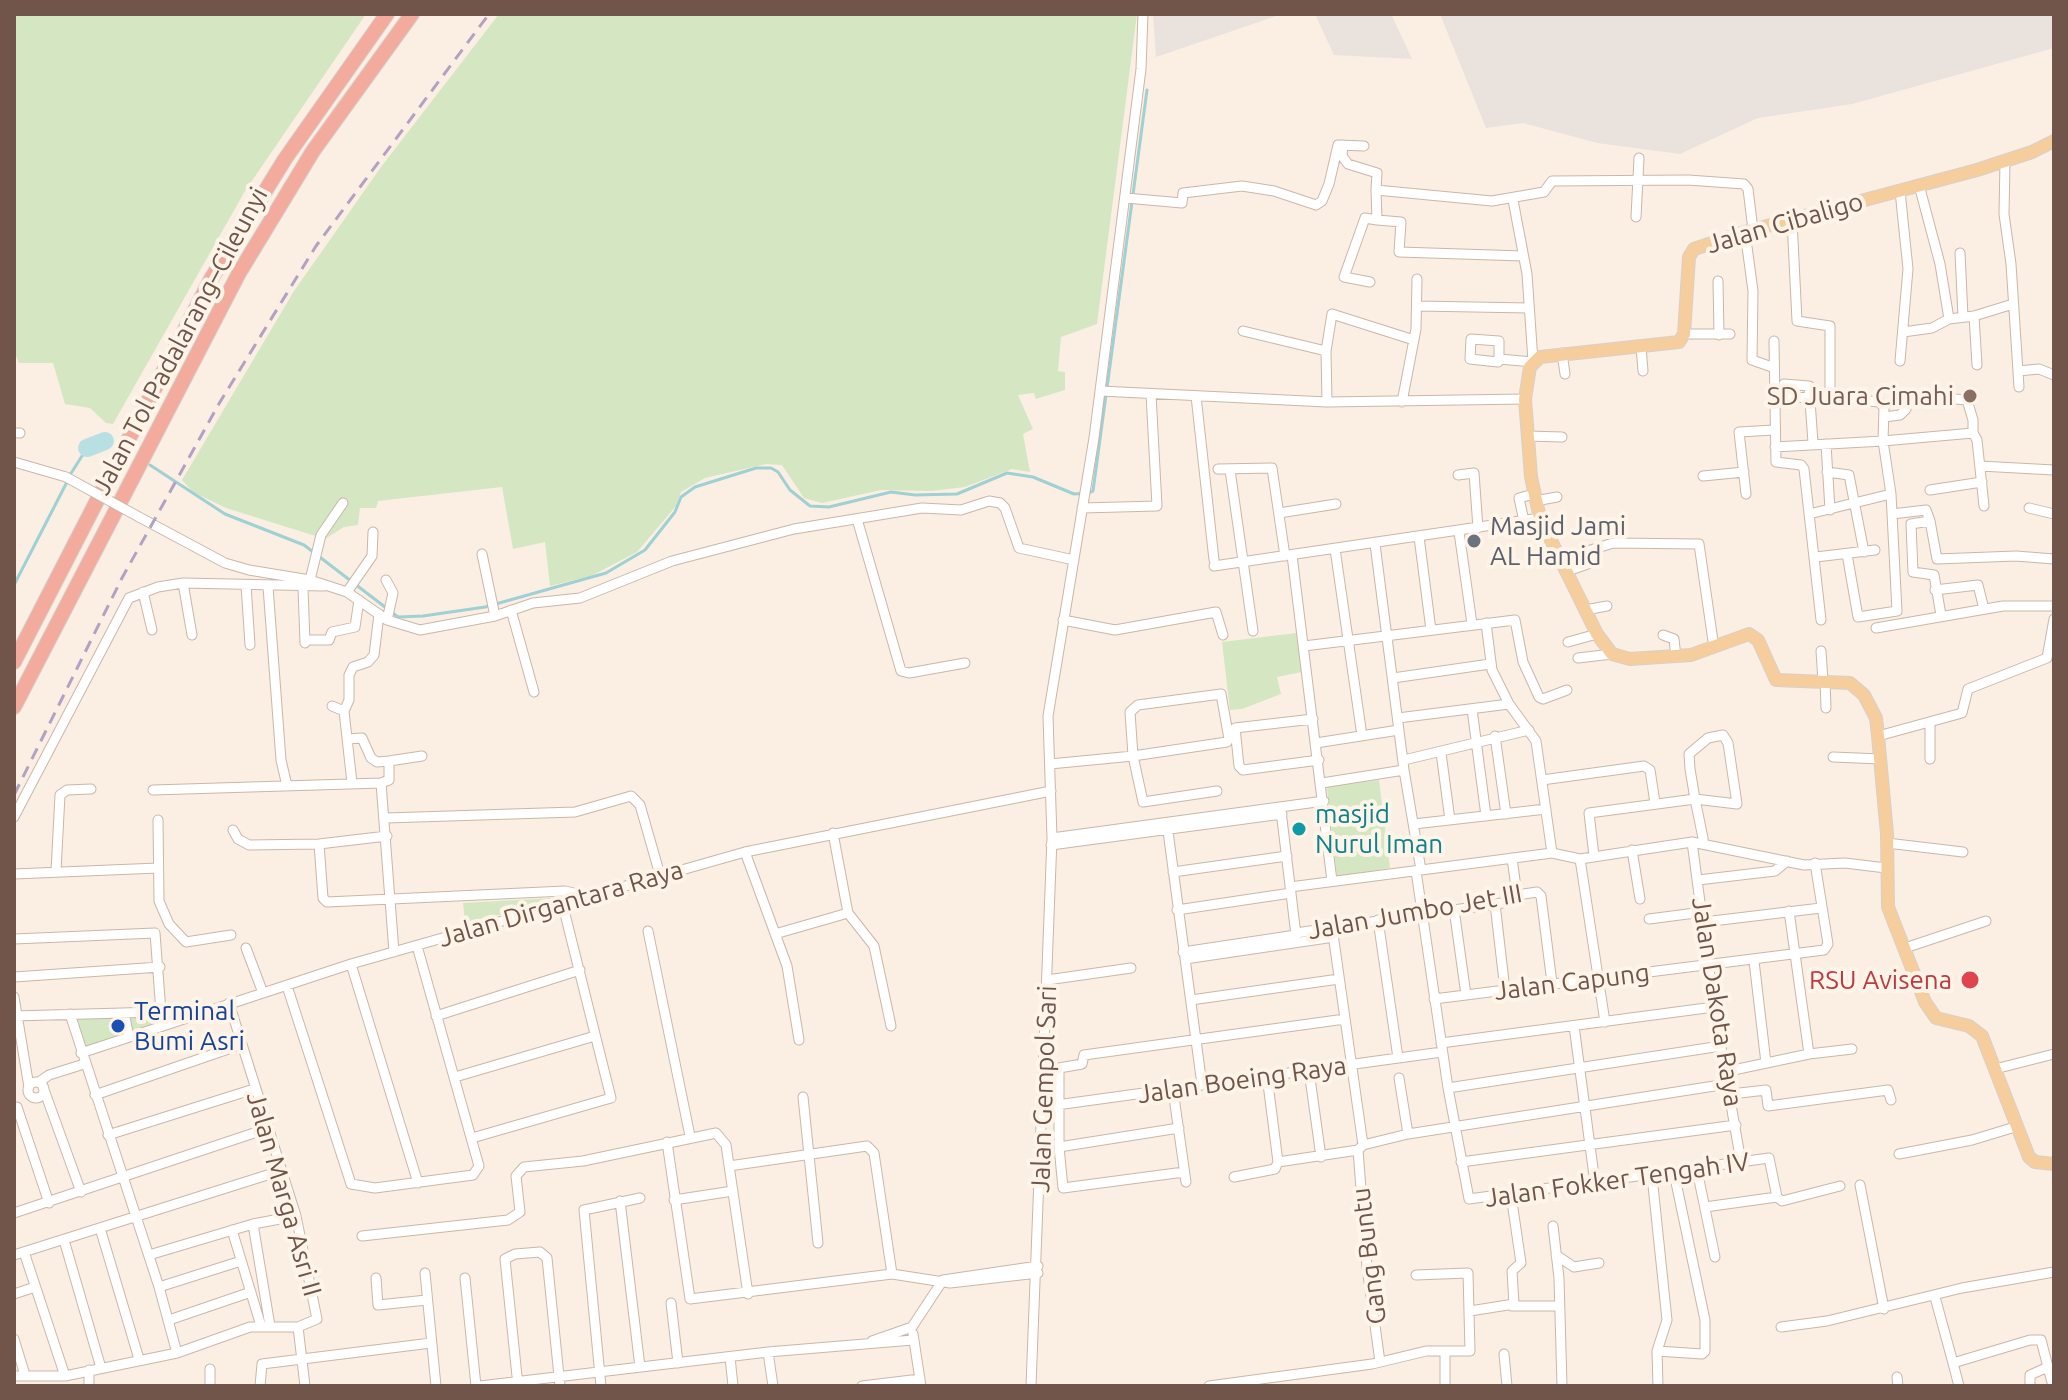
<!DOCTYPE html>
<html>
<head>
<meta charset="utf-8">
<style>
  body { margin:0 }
  #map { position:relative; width:2068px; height:1400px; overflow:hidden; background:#fbefe3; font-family:Ubuntu,sans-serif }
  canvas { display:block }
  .frame { position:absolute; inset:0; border:16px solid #71554a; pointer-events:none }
</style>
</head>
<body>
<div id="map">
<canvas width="2068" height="1400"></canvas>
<div class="frame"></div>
</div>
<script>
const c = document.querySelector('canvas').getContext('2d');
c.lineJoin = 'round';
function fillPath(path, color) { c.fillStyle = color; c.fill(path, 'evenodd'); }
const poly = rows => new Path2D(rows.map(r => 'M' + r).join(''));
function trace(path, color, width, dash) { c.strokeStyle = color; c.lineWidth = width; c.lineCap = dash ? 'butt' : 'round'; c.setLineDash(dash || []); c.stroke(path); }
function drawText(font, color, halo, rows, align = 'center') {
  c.font = font + ' Ubuntu,sans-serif'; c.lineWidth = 8; c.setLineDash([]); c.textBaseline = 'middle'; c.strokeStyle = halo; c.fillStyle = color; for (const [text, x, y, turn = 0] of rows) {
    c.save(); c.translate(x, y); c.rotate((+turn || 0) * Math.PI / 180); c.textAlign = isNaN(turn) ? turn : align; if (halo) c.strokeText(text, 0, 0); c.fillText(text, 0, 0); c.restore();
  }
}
fillPath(poly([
  [1153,14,1282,14,1156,57],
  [1315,14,1391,14,1412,59,1334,55],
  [1440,14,2054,14,2054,48,1852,104,1758,118,1680,154,1597,143,1523,123,1486,128]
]), '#eae2dd');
fillPath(poly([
  [14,14,366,14,245,191,113,424,106,423,90,408,65,404,53,363,19,363,14,351],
  [499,14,1137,14,1097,324,1061,337,1058,371,1065,372,1065,390,1036,399,1034,393,1018,395,1033,429,1023,434,1030,472,1012,469,965,487,931,491,881,490,822,503,804,498,782,465,766,464,705,478,681,492,676,506,637,552,591,576,550,586,545,542,513,549,502,487,378,501,376,508,360,508,358,525,344,527,325,539,226,508,193,492,182,480,294,291,381,167],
  [1296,633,1302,672,1277,677,1281,694,1242,709,1230,710,1222,642],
  [1379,780,1390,868,1337,877,1327,787],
  [571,897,571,900,465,922,463,903],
  [169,1014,170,1018,84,1048,77,1017]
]), '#d4e7c2');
trace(poly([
  [1107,388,1147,90],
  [150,465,225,514,304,545,398,617,423,616,485,607,606,573,645,550,675,512,681,497,695,487,756,468,771,468,778,472,790,490,810,506,829,507,891,492,915,495,957,494,1007,473,1033,477,1074,494,1088,493,1093,491,1106,395],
  [70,475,87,448],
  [14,585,67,482]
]), '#9fd0d4', 3);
trace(poly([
  [87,448,105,441]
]), '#b8e0e3', 18);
const minor = poly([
  [1343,145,1342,156,1348,164,1377,173,1376,190],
  [2005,161,2004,214,2011,264,2019,387],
  [1919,185,1940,264,1949,319],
  [1900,191,1908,269,1900,361],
  [1126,198,1182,203,1183,193,1242,186,1274,191,1316,205,1322,201,1329,184,1338,145,1364,146],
  [1513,200,1527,274,1533,361],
  [1636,217,1639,158],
  [1792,220,1797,321,1830,326,1830,397],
  [1745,232,1753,291,1752,360,1772,367],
  [1960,253,1963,317],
  [1523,256,1399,252,1401,222,1377,220,1376,190,1492,201,1544,192,1552,181,1688,180,1744,184,1748,189,1753,230],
  [1718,281,1719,335],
  [1370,282,1344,277,1365,218,1377,220],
  [1418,306,1529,308],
  [1974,316,1977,365],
  [1243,331,1326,351],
  [1903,332,1932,328,1949,319,1974,316,2013,304],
  [1684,334,1730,334],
  [1774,341,1776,462,1801,465,1804,469,1821,620],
  [1641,347,1643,371],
  [1562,353,1565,374],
  [1499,359,1498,362,1470,359,1471,339,1499,341,1499,359,1533,362],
  [2018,371,2039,369,2054,375],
  [1784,384,1809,386,1813,443],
  [1100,391,1327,402,1525,399],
  [1196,396,1214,560],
  [1773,398,1830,397,1879,402,1884,407,1883,441,1973,433,1977,440,1984,506],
  [1943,398,1967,400,1973,420,1973,433],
  [1327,402,1326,351,1332,314,1414,340],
  [1402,402,1416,329,1417,279],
  [1884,417,1900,415,1906,409],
  [14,433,20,433],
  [1527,436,1562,437],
  [1826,444,1830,510],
  [1775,447,1883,441,1891,494,1809,514],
  [14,462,66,477],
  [1980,466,2054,470],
  [1218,469,1272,468,1285,556],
  [1230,470,1253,631],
  [1827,472,1849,475,1864,552],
  [1458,475,1474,473,1478,528],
  [1703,476,1744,472],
  [1930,490,1982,482],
  [1746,494,1739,432,1774,430],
  [1535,501,1557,497],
  [1082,508,1157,506,1151,394],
  [2029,508,2054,514],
  [1279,513,1336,504],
  [1892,514,1926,510,1930,521],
  [139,517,225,563,249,570,310,580,347,592,387,620,420,630,495,616,533,603,580,598,672,561,794,529,922,508,961,510,989,501,1000,503,1005,508,1019,548,1074,560],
  [857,519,901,671,909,673,965,663],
  [1524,521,1519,498,1534,494],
  [1459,532,1472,624],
  [1419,537,1431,630],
  [1375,544,1404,770,1421,870],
  [1335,549,1361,729],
  [482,554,495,616],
  [1847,554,1858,617,1897,611,1891,494],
  [1292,555,1332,881],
  [1816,557,1875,550],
  [1559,560,1613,543,1699,544,1714,648],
  [1214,566,1540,518],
  [1565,572,1593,562],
  [310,580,321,535,343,503],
  [386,580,393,593,387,620],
  [183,583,192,635],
  [246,585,250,645],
  [268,587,281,760,287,786],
  [303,588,305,643],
  [1935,590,1978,585,1984,609],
  [143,592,152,630],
  [347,592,372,556,373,532],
  [511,610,534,692],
  [1585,610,1607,606],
  [1941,615,1934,575,1913,572,1911,524,1930,521,1937,559,2016,556,2054,559],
  [1063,620,1115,630,1216,612,1223,635],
  [1486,623,1492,670,1509,704,1536,741,1552,853],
  [1876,628,2003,606,2054,606],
  [1663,635,1674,639,1676,657],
  [305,640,329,640,332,632,355,627,359,600],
  [1568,642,1597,634],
  [1304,646,1515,620,1523,662,1539,697,1543,699,1567,690],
  [1821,651,1823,681],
  [1578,658,1612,654],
  [1393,678,1490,664],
  [1825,680,1826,708],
  [332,706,344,711],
  [1472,709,1486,816],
  [1398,718,1509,704],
  [1313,719,1235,728,1239,766,1243,770,1319,760],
  [1495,736,1506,814],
  [1878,736,1962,713,1968,689,2047,658,2054,619],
  [347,739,362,738,371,758,377,762,389,761],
  [1316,743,1399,730],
  [1441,753,1450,820],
  [1833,757,1881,759],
  [1930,759,1930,724],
  [1404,760,1529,730],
  [1050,764,1133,756,1227,742,1229,739,1221,694,1138,705,1130,712,1133,756,1143,802,1217,791],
  [1542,780,1644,766,1650,770,1655,803],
  [352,783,344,711,349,700,349,675,353,667,368,662,374,655,379,614],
  [381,783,389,780,389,761,422,756],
  [1322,783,1404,770],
  [153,790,381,783,394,952],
  [1281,811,1296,935],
  [14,817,129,598,158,587,183,583,324,586],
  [386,818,575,812,631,796,640,805,660,875],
  [158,820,159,901,169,924,186,942,231,935],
  [1167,824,1202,1085],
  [1414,824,1546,809],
  [233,830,238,839,249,845,319,844,387,836],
  [833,833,848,913,874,946,891,1026],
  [1052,838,1324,801],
  [1692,842,1714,1007,1741,1162],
  [1887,843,1963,852],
  [319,844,323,898,327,902,565,891,591,897],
  [1051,845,1282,814],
  [1632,850,1640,899],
  [745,852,787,966,799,1040],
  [1594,856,1589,813,1695,799,1737,804,1728,743,1723,735,1708,738,1689,754,1690,769,1695,799,1703,838,1703,843],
  [1512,858,1517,895],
  [1580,859,1605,1022],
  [56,871,60,795,67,790,91,789],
  [1416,871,1448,1088,1469,1199,1769,1158,1777,1197],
  [1173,872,1287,856],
  [14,874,158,868],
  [1698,880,1775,871,1787,861],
  [1290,887,1552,853,1580,859,1692,842,1804,865,1845,863,1886,868],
  [1495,904,1505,990],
  [1454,909,1466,995],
  [1177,910,1291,893],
  [1649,919,1703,912],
  [1378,920,1398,1058],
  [1704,922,1821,908],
  [1332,927,1363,1145],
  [648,931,690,1136],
  [1296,933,1495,904,1515,901,1517,895,1537,892,1541,896,1552,983],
  [775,934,848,913],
  [14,939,155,933,161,1012],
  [246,948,263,993],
  [1905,948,1986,921],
  [1183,952,1296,935],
  [1185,959,1334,937],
  [1754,961,1766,1063],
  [351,964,418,1183],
  [14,977,160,967],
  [1047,980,1131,968],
  [287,986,351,1184,375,1188,473,1175,479,1166,417,946],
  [14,997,29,1087],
  [1434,999,1824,950,1828,944,1815,863],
  [1191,1000,1339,979],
  [124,1013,129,1037],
  [70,1014,159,1287,177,1353],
  [14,1016,194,1011],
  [436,1016,580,970],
  [1574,1026,1595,1183],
  [1441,1043,1714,1007],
  [81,1053,351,964,745,852,1051,791],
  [1809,1054,1852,1049],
  [1995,1069,2054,1054],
  [1309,1071,1321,1157],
  [1724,1072,1809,1054,1789,911],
  [1267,1076,1278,1162,1358,1150,1363,1145,1408,1134,1727,1084],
  [455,1077,595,1036],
  [1399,1078,1408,1134],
  [39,1082,49,1075,84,1064],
  '28 1090a8 8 0 1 1 16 0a8 8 0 1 1-16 0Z',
  [43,1087,81,1192],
  [1448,1088,1721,1046],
  [1173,1090,1186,1182],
  [1731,1094,1766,1090,1768,1106,1888,1090,1891,1100],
  [95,1095,240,1045],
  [803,1097,818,1243],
  [17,1107,49,1203],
  [1042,1107,1442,1052],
  [108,1135,254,1089],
  [472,1138,611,1098,563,906],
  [667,1142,690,1299,892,1274],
  [1059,1147,1179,1128],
  [1358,1150,1367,1267,1380,1362],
  [1899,1154,1972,1140,2015,1127],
  [1461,1162,1736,1125],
  [729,1166,867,1146,874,1153,892,1274,950,1283,1038,1273],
  [1697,1170,1715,1257],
  [1184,1172,1063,1188,1059,1147,1059,1068,1082,1064,1084,1055,1345,1019],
  [1652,1176,1667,1320,1657,1351,1702,1354,1705,1351,1705,1320,1674,1173],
  [1234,1177,1275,1169,1278,1162],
  [1860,1185,1884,1309],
  [674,1200,733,1191],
  [620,1201,640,1367],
  [1705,1207,1777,1197,1782,1201,1840,1186],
  [14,1213,266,1129],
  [253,1224,270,1326],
  [1553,1226,1559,1278,1562,1386],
  [100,1228,139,1359],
  [232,1230,261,1326],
  [362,1236,508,1220,520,1212,516,1176,524,1167,583,1161,716,1133,726,1145,748,1294],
  [64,1240,101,1368],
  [24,1252,65,1376],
  [14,1255,280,1171],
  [149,1255,253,1224,296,1216],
  [1556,1255,1574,1267,1599,1263],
  [425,1273,436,1386],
  [376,1278,378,1305,427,1300],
  [465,1278,476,1386],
  [943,1280,1038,1266],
  [159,1287,241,1261],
  [14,1294,35,1287],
  [1935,1297,1953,1363,2030,1340,2041,1340,2048,1367,2030,1375,2030,1386],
  [671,1303,678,1363],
  [1512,1306,1559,1306],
  [1470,1311,1514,1304,1512,1271,1521,1263,1511,1195],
  [169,1320,251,1292],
  [298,1327,305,1386],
  [1781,1327,1827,1321,1962,1288,2054,1272],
  [913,1334,921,1386],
  [14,1339,25,1375],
  [872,1341,912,1327,943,1280],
  [1445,1351,1445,1386],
  [1657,1351,1658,1386],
  [768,1352,773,1386],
  [1504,1354,1507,1386],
  [730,1357,733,1386],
  [1953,1363,1959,1386],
  [2048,1367,2053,1386],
  [14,1376,65,1376,177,1353,250,1327,298,1327,317,1319,296,1216,229,1003],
  [1897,1377,1898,1386],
  [89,1386,89,1370],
  [210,1386,210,1369],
  [260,1386,262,1364,431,1343],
  [480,1386,768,1352,913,1340],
  [518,1386,505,1259,515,1254,540,1252,547,1258,560,1386],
  [601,1386,584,1210,640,1198],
  [862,1386,920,1379],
  [1031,1386,1052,838,1048,716,1094,438,1141,69,1143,14],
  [1209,1386,1372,1364,1426,1351,1470,1351,1468,1273,1416,1275]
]);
const major = poly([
  [2054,141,2032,152,1977,170,1745,232,1694,249,1689,257,1684,334,1679,342,1540,357,1530,367,1525,399,1531,477,1540,518,1597,634,1612,654,1630,659,1691,655,1749,634,1758,640,1776,680,1850,683,1864,695,1876,718,1878,736,1887,834,1888,907,1925,1002,1936,1018,1969,1026,1982,1036,2029,1157,2035,1162,2054,1164]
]);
const highway = poly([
  [14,662,211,279,285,159,387,14],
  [14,707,239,273,313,151,412,14]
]);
trace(minor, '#cbb6aa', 11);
trace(major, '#d7cfcc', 14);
trace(highway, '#d7cfcc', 16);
trace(minor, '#fff', 9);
trace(major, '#f6ce9e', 12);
trace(highway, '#f2ab9c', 14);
trace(poly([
  [14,795,122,578,220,402,316,246,489,14]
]), '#b1a2c3', 3, [12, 8]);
const minorBridge = poly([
  [66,477,139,517]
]);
trace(minorBridge, '#cbb6aa', 11, []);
trace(minorBridge, '#fff', 9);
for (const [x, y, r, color] of [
  [1970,396,8,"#8d6e63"],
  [1474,541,8,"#6b7280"],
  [1299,829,8,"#0f9aa8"],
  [1970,980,10,"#e0444e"],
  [118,1026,8,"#1a4fb4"]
]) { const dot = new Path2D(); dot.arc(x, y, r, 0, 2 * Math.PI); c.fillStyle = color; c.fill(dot); trace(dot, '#fef4e8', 3); }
drawText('26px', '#71554a', '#fef4e8', [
  ["Jalan Cibaligo",1785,223,-16],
  ["Jalan Tol Padalarang–Cileunyi",180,341,-62],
  ["Jalan Dirgantara Raya",561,904,-16],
  ["Jalan Jumbo Jet III",1415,912,-10],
  ["Jalan Capung",1572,982,-7],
  ["Jalan Dakota Raya",1717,1002,81],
  ["Jalan Boeing Raya",1242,1080,-8],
  ["Jalan Gempol Sari",1044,1089,-88],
  ["Jalan Fokker Tengah IV",1617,1180,-8],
  ["Jalan Marga Asri II",284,1194,74],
  ["Gang Buntu",1369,1256,-97]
]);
drawText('26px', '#785e54', '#fef4e8', [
  ["SD Juara Cimahi",1954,396]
], 'right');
drawText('26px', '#5b616d', '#fef4e8', [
  ["Masjid Jami",1490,526],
  ["AL Hamid",1490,556]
], 'left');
drawText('26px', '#0d838f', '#fef4e8', [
  ["masjid",1315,814],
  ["Nurul Iman",1315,844]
], 'left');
drawText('26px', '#be3a42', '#fef4e8', [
  ["RSU Avisena",1952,980]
], 'right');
drawText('26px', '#164399', '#fef4e8', [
  ["Terminal",134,1011],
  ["Bumi Asri",134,1041]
], 'left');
</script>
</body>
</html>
